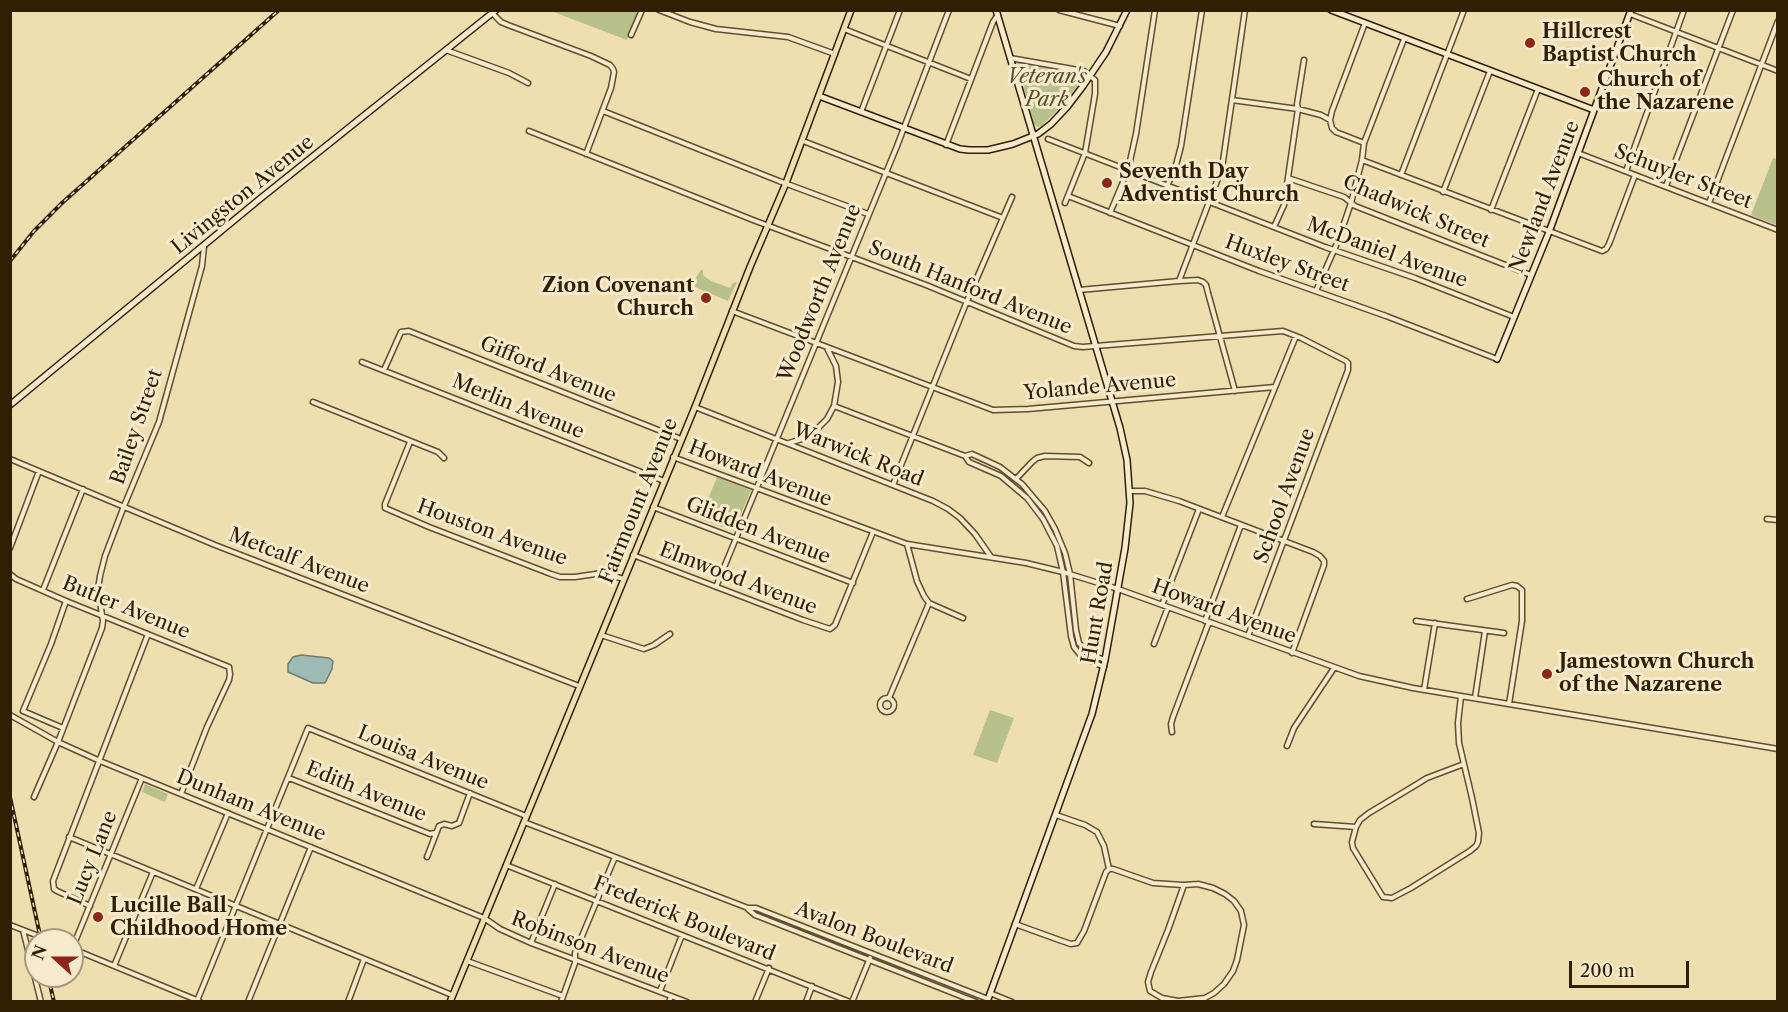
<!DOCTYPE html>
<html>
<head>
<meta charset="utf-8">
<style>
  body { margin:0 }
  #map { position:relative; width:1788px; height:1012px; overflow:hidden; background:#efdeb0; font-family:"Libre Caslon Text",serif }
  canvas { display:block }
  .frame { position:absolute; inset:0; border:12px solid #321e01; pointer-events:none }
  .north { position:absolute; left:24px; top:928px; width:60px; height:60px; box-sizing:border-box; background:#f5eacc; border:2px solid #a7987b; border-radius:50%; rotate:291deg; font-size:16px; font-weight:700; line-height:24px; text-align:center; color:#321e01 }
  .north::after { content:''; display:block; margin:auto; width:21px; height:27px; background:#8f2418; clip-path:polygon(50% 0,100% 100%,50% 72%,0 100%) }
  .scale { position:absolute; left:1569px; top:961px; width:120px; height:27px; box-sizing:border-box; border:3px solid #321e01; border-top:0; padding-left:8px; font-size:18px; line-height:21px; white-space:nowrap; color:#321e01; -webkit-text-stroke:4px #f5eacc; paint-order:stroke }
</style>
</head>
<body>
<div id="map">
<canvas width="1788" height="1012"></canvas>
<div class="frame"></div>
<div class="north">N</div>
<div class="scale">200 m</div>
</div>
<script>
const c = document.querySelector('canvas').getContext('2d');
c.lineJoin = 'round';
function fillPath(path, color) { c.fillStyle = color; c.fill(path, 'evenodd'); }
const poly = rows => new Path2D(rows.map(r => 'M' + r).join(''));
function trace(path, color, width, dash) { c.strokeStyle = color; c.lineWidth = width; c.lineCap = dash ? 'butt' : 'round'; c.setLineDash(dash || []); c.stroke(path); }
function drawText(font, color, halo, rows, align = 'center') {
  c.font = font + ' "Libre Caslon Text",serif'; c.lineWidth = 6; c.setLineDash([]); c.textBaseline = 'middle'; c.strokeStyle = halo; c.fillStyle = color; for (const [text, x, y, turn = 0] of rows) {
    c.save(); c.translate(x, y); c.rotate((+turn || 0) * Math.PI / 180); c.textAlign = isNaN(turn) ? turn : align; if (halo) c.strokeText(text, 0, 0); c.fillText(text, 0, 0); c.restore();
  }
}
fillPath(poly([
  [551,11,639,11,627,40],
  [1016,61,1082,72,1085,76,1061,107,1041,126,1037,127,1034,124],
  [1773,158,1777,159,1777,225,1751,215],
  [701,270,703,270,703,275,711,281,730,288,733,283,737,282,728,301,695,287,695,279],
  [717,477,751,490,734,531,700,519],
  [990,710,1014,718,997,763,973,755],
  [145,784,168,794,165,802,142,792]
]), '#b8c18c');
const water = poly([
  [301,655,329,658,333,661,332,669,325,683,313,683,288,672,288,664,293,657,301,655]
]);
fillPath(water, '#9dbab5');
trace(water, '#727c6d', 1.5);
const street = poly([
  [659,10,690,22,716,29,788,37,835,54],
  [1059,10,1120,26],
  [492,13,501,22,508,25,591,56,610,65,613,69,614,72,611,88,586,154],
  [1630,14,1778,71],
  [844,29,971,79],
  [631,35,642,10],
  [446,50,509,73,528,83],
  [1010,58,1084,71,1095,80,1095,94,1085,153,1065,203],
  [1232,100,1298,109,1321,115,1330,120,1332,128,1336,132,1364,143],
  [603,111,779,181,868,214],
  [861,112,900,10],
  [1330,120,1332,111,1365,23],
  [529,131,753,220,926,285,1074,346,1083,347,1283,331,1301,338,1346,361,1348,363,1348,370,1248,636],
  [1048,139,1325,247,1415,278,1514,317],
  [803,141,1003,218],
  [946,145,993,22,997,16],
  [1578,153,1778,230],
  [1362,160,1602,251,1606,249,1609,244,1635,175],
  [1626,171,1684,10],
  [1401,175,1464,10],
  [1288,178,1344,197,1355,206,1531,275],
  [1167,186,1175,169,1181,146,1202,10],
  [1666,186,1733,10],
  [1443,192,1490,71],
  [1068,196,1259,271,1386,316,1497,359],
  [1709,203,1778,21],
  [1491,210,1538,89],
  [1110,213,1128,170,1136,134,1155,10],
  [1274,227,1284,205,1298,109,1297,104,1304,60],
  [1179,281,1222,168,1245,10],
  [1079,290,1179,281,1198,280,1203,282,1206,285,1208,293,1235,391],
  [1316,291,1338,241,1351,203,1362,160,1364,143,1404,39],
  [732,311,993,410,1028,409,1275,387],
  [362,362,664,481],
  [384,370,401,332,409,331,681,439],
  [313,402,438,452,444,458],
  [834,406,965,456,969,462,1001,476,1027,498,1043,519,1057,546,1063,572,1071,636,1074,647,1082,657,1104,667],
  [695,407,933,501,948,509,960,518,975,534,991,557],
  [410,442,385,504,385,508,429,527,551,574,560,577,575,577,602,573,624,579],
  [789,443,802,439,818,428,827,419,834,406,838,382,836,366,827,348],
  [965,456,972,454,1000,467,1022,484,1045,511,1055,529,1065,553,1070,574,1076,630,1079,643,1089,654,1105,660],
  [673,457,907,544,1026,563,1063,572,1118,589,1359,676,1413,688,1778,749],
  [10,459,215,545,579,686],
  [1016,479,1032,462,1037,458,1045,456,1080,457,1089,463],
  [893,485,967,301,1012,197],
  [1130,491,1145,491,1179,501,1313,552,1320,556,1324,561,1324,565,1292,653],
  [653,507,853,583],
  [1222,517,1296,336],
  [1767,519,1778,520],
  [907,544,917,581,924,596,929,603,963,618],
  [10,548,39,471],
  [633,555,803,620,830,629,835,625,873,532],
  [10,574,16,579,66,601,229,667,230,674,229,680,207,727,181,794],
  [716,587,897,146,949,10],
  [43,590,83,489],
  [1467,599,1512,585,1517,586,1522,590,1522,621,1509,704],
  [1162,605,1199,509],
  [1205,621,1241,525],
  [1416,621,1504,633],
  [601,635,644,649,654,645,670,634],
  [1154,644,1168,607],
  [1424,690,1435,623],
  [1461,696,1458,723,1459,743,1472,798,1479,833,1478,842,1476,846,1470,851,1411,888,1392,898,1383,897,1353,848,1352,842,1356,827,1360,820,1369,813,1414,786,1427,778,1464,764],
  [889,698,929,603],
  [1475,698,1485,631],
  '880 705a7 7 0 1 1 14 0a7 7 0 1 1-14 0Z',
  [10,715,58,742,100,761,440,900,484,918,500,929,531,943,687,1002],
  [63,728,23,711,51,644,66,601],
  [1172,732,1171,724,1173,717,1209,622],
  [1287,746,1294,728,1334,668],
  [289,778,430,834,435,833],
  [34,797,58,742,102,628,103,621,98,589,100,576,105,556,124,506,159,422,202,266,204,246],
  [524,822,748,908,756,908,988,999],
  [1314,824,1356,827],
  [69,837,452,995],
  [427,857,439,826,444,824,452,826,459,823,470,793],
  [506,865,850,1002],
  [1109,869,1113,869,1153,883,1183,885],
  [1198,884,1213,888,1225,894,1234,901,1241,911,1244,925,1237,960,1233,971,1224,984,1214,993,1205,998,1178,1001,1162,998,1150,991,1148,982,1151,972,1168,930,1184,885,1198,884],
  [196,889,228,813],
  [90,906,57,891,54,889,53,881,148,634],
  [748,909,755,915,976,1002],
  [1015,924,1062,941,1071,944,1077,943,1084,931,1106,872,1109,869,1104,846,1097,832,1085,825,1056,815],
  [10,925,49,940],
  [23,930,41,1002],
  [531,943,555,884],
  [72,949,142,778],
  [73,949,199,1001],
  [467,961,563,996],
  [114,966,153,872],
  [660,991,682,935],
  [990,993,1012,1002],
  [197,1001,308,728,526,816],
  [248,1002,311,847],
  [348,1002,364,959],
  [561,1002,575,963,575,953,615,857],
  [669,1002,671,996],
  [755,1002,769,968],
  [806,1002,812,986],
  [852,1002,870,958]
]);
const secondary = poly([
  [1331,10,1594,110],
  [819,96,960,149,969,150,988,150,1013,144,1038,134,1051,124,1067,107,1083,86,1106,52,1127,10],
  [1497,359,1549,232,1631,10],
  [10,405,261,198,496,10],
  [987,1002,1092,714,1105,660,1125,548,1130,503,1127,460,1120,428,996,10]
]);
const primary = poly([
  [450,1002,695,407,750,267,786,183,851,10]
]);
trace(street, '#614e2d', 7);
trace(secondary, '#321e01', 8);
trace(primary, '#321e01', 8);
trace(street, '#f5eacc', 4);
trace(secondary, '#f5eacc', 5);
trace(primary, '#efdeb0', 5);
const rail = poly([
  [10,261,34,231,62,203,279,10],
  [10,797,41,940],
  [48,976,54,1002]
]);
trace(rail, '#321e01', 4);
trace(rail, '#f5eacc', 1.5, [4.5]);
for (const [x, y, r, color] of [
  [1530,43,6,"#8f2418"],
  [1585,92,6,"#8f2418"],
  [1107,183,6,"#8f2418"],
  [706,298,6,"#8f2418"],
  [1547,674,6,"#8f2418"],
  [98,917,6,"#8f2418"]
]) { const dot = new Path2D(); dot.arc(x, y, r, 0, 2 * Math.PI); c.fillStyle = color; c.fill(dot); trace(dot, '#f5eacc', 2); }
drawText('bold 20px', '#321e01', '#f5eacc', [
  ["Hillcrest",1542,32],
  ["Baptist Church",1542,55],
  ["Church of",1597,80],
  ["the Nazarene",1597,103],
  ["Seventh Day",1119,172],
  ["Adventist Church",1119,195],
  ["Zion Covenant",694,286,"right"],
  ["Church",694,309,"right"],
  ["Jamestown Church",1559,662],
  ["of the Nazarene",1559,685],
  ["Lucille Ball",110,906],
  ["Childhood Home",110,929]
], 'left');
drawText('italic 20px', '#5a4f2b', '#f5eacc', [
  ["Veteran's",1047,77],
  ["Park",1047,100]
]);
drawText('20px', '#321e01', '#f5eacc', [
  ["Schuyler Street",1683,177,21],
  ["Livingston Avenue",243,195,-39],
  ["Newland Avenue",1545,197,-69],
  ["Chadwick Street",1416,212,23],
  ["McDaniel Avenue",1387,253,20],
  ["Huxley Street",1287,264,20],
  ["South Hanford Avenue",970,288,22],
  ["Woodworth Avenue",820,293,-68],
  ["Gifford Avenue",548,370,22],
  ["Yolande Avenue",1100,387,-5],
  ["Merlin Avenue",518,407,22],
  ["Bailey Street",137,427,-71],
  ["Warwick Road",858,455,22],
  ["Howard Avenue",760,474,21],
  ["School Avenue",1285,496,-70],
  ["Fairmount Avenue",639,501,-68],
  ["Glidden Avenue",758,531,21],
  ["Houston Avenue",492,533,20],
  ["Metcalf Avenue",299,561,21],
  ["Elmwood Avenue",738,579,21],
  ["Butler Avenue",126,608,22],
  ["Howard Avenue",1224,612,20],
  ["Hunt Road",1098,613,-80],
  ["Louisa Avenue",423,758,22],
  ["Edith Avenue",366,792,22],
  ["Dunham Avenue",251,806,22],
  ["Lucy Lane",93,858,-68],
  ["Frederick Boulevard",684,919,22],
  ["Avalon Boulevard",874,938,21],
  ["Robinson Avenue",590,948,21]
]);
</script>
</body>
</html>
